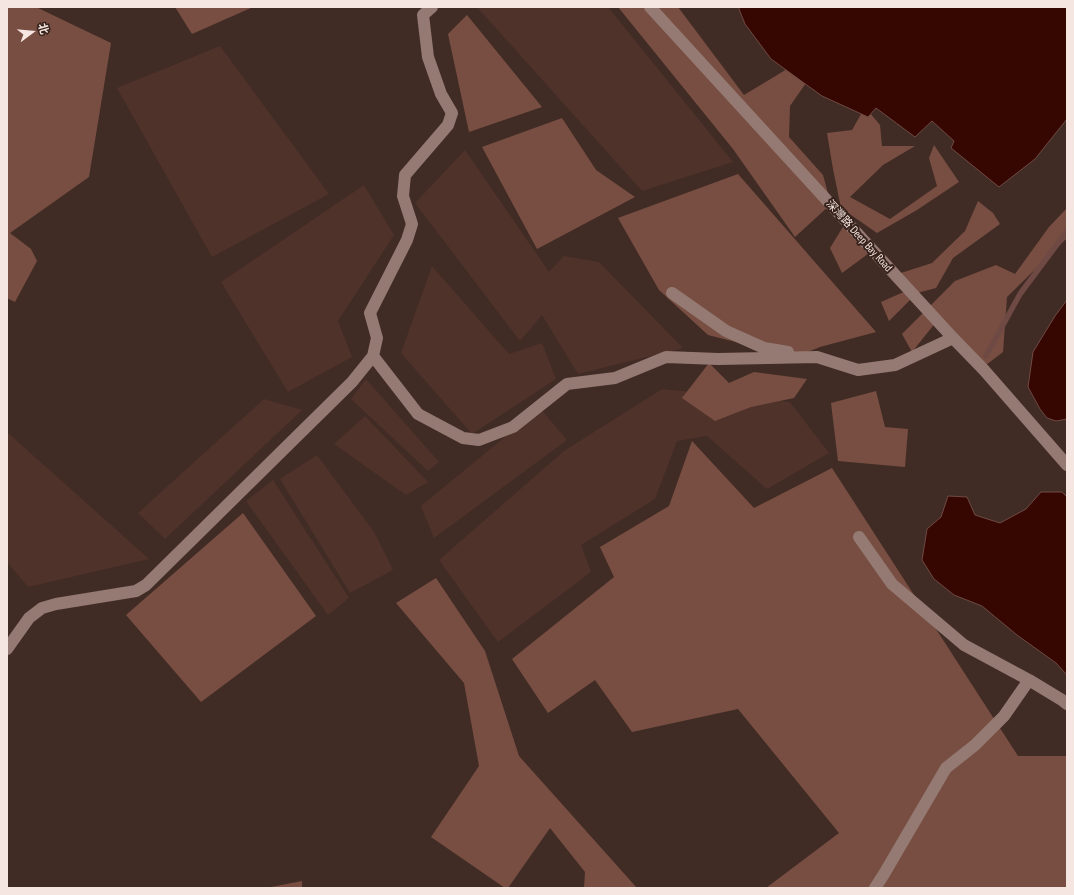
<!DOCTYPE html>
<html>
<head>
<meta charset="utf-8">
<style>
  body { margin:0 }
  #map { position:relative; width:1074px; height:895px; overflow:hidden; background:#412c25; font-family:"PT Sans Narrow","Noto Sans SC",sans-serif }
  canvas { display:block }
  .frame { position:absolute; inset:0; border:8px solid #f5e6e2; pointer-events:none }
  .north { position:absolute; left:12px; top:12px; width:40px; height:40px; -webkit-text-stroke:3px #37221b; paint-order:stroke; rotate:74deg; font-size:11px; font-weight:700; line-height:16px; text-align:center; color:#f5e6e2 }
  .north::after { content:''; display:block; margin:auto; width:14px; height:18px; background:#f5e6e2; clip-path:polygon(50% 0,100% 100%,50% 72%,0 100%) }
</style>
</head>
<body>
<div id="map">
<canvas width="1074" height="895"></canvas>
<div class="frame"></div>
<div class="north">北</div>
</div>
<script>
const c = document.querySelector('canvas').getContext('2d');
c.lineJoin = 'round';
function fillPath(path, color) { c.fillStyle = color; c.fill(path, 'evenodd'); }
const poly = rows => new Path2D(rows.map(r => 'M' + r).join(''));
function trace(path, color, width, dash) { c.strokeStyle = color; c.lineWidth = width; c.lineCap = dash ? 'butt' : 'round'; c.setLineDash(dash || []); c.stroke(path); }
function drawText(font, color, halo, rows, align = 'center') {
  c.font = font + ' "PT Sans Narrow","Noto Sans SC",sans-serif'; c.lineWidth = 4; c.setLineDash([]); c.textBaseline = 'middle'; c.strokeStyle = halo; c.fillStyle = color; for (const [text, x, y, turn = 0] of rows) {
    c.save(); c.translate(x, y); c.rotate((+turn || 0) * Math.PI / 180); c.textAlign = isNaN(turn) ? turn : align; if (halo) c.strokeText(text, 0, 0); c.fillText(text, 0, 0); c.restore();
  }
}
fillPath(poly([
  [477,7,608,7,733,162,642,191],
  [220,46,329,194,212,257,117,88],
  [465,150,549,272,564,256,599,262,683,348,578,374,542,315,520,341,415,203],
  [364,185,394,235,338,321,352,357,288,392,221,282],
  [432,266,509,354,542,343,556,379,472,434,401,353],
  [366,379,439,462,428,471,351,399],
  [662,389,790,402,829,453,767,489,707,436,677,441,655,499,581,545,591,572,498,642,439,560,564,451],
  [264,399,302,410,165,539,138,513],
  [540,408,567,440,434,538,421,506],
  [365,416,428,482,406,495,334,444],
  [7,432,149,559,28,587,7,562],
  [317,455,374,532,393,570,350,593,280,479],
  [273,480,349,598,328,615,246,501]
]), '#4f3229');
fillPath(poly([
  [7,7,36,7,111,43,89,177,10,233,31,249,37,261,15,302,7,298],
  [175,7,253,7,192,34],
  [618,7,678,7,744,95,797,63,813,73,790,106,789,137,823,175,831,204,795,237,733,149],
  [467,15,542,107,469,132,448,34],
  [865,107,880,125,882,146,915,146,883,165,850,197,890,219,937,186,929,158,934,145,959,182,917,210,877,233,841,208,833,169,827,133,852,130],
  [562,118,596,170,635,197,537,249,482,147],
  [738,174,876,332,820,347,795,357,708,335,659,290,618,218],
  [978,201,993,213,1000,224,953,258,936,288,917,293,889,321,881,302,906,291,901,273,932,263,965,231],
  [1067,208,1067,238,1007,297,1003,352,986,365,936,322,912,352,902,334,955,281,996,265,1015,274,1049,227],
  [843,227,876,248,842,273,830,248],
  [709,363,729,383,754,372,807,379,794,398,751,407,715,421,682,398],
  [876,391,885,427,908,429,905,467,838,461,831,403],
  [692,441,754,508,832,468,1018,756,1067,756,1067,888,766,888,839,833,738,709,632,732,595,680,548,713,512,659,614,577,600,547,669,506],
  [243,513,316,616,201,702,126,615],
  [436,578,485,651,519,756,637,888,584,888,585,872,550,828,508,888,505,888,431,837,479,766,464,683,396,603],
  [302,881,302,888,266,888]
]), '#784e42');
const water = poly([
  [739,7,1067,7,1067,119,1035,159,999,187,951,148,954,141,932,121,915,137,876,108,868,117,822,96,771,59,745,24,739,9,739,7],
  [1067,300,1067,419,1056,421,1047,418,1040,409,1028,387,1033,352,1055,316,1067,300],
  [1041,492,1062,492,1067,497,1067,675,1056,663,1017,635,982,606,954,595,934,579,922,560,927,529,941,517,948,496,967,497,975,515,1000,523,1026,509,1041,492]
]);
fillPath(water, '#360700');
trace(water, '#6f4a44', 1);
trace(poly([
  [986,356,1020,294,1067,231]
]), '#6f4a44', 5.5);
trace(poly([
  [650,7,953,338,984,370,1067,465],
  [672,293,726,331,764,348,788,352],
  [373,356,418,414,463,438,479,440,513,427,567,384,615,378,666,357,718,359,817,357,858,370,895,365,953,338],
  [859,537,892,584,964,645,1029,680,1062,700,1067,704],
  [7,649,29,618,42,608,56,604,136,591,146,585,352,382,373,356,377,338,370,313,407,240,412,224,403,196,405,175,448,125,452,113,441,94,428,57,423,15,432,7],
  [875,888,884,874,946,768,975,745,1004,716,1029,680]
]), '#947a72', 12);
drawText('11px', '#f5e6e2', '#37221b', [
  ["深灣路 Deep Bay Road",859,236,48]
]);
</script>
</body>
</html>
